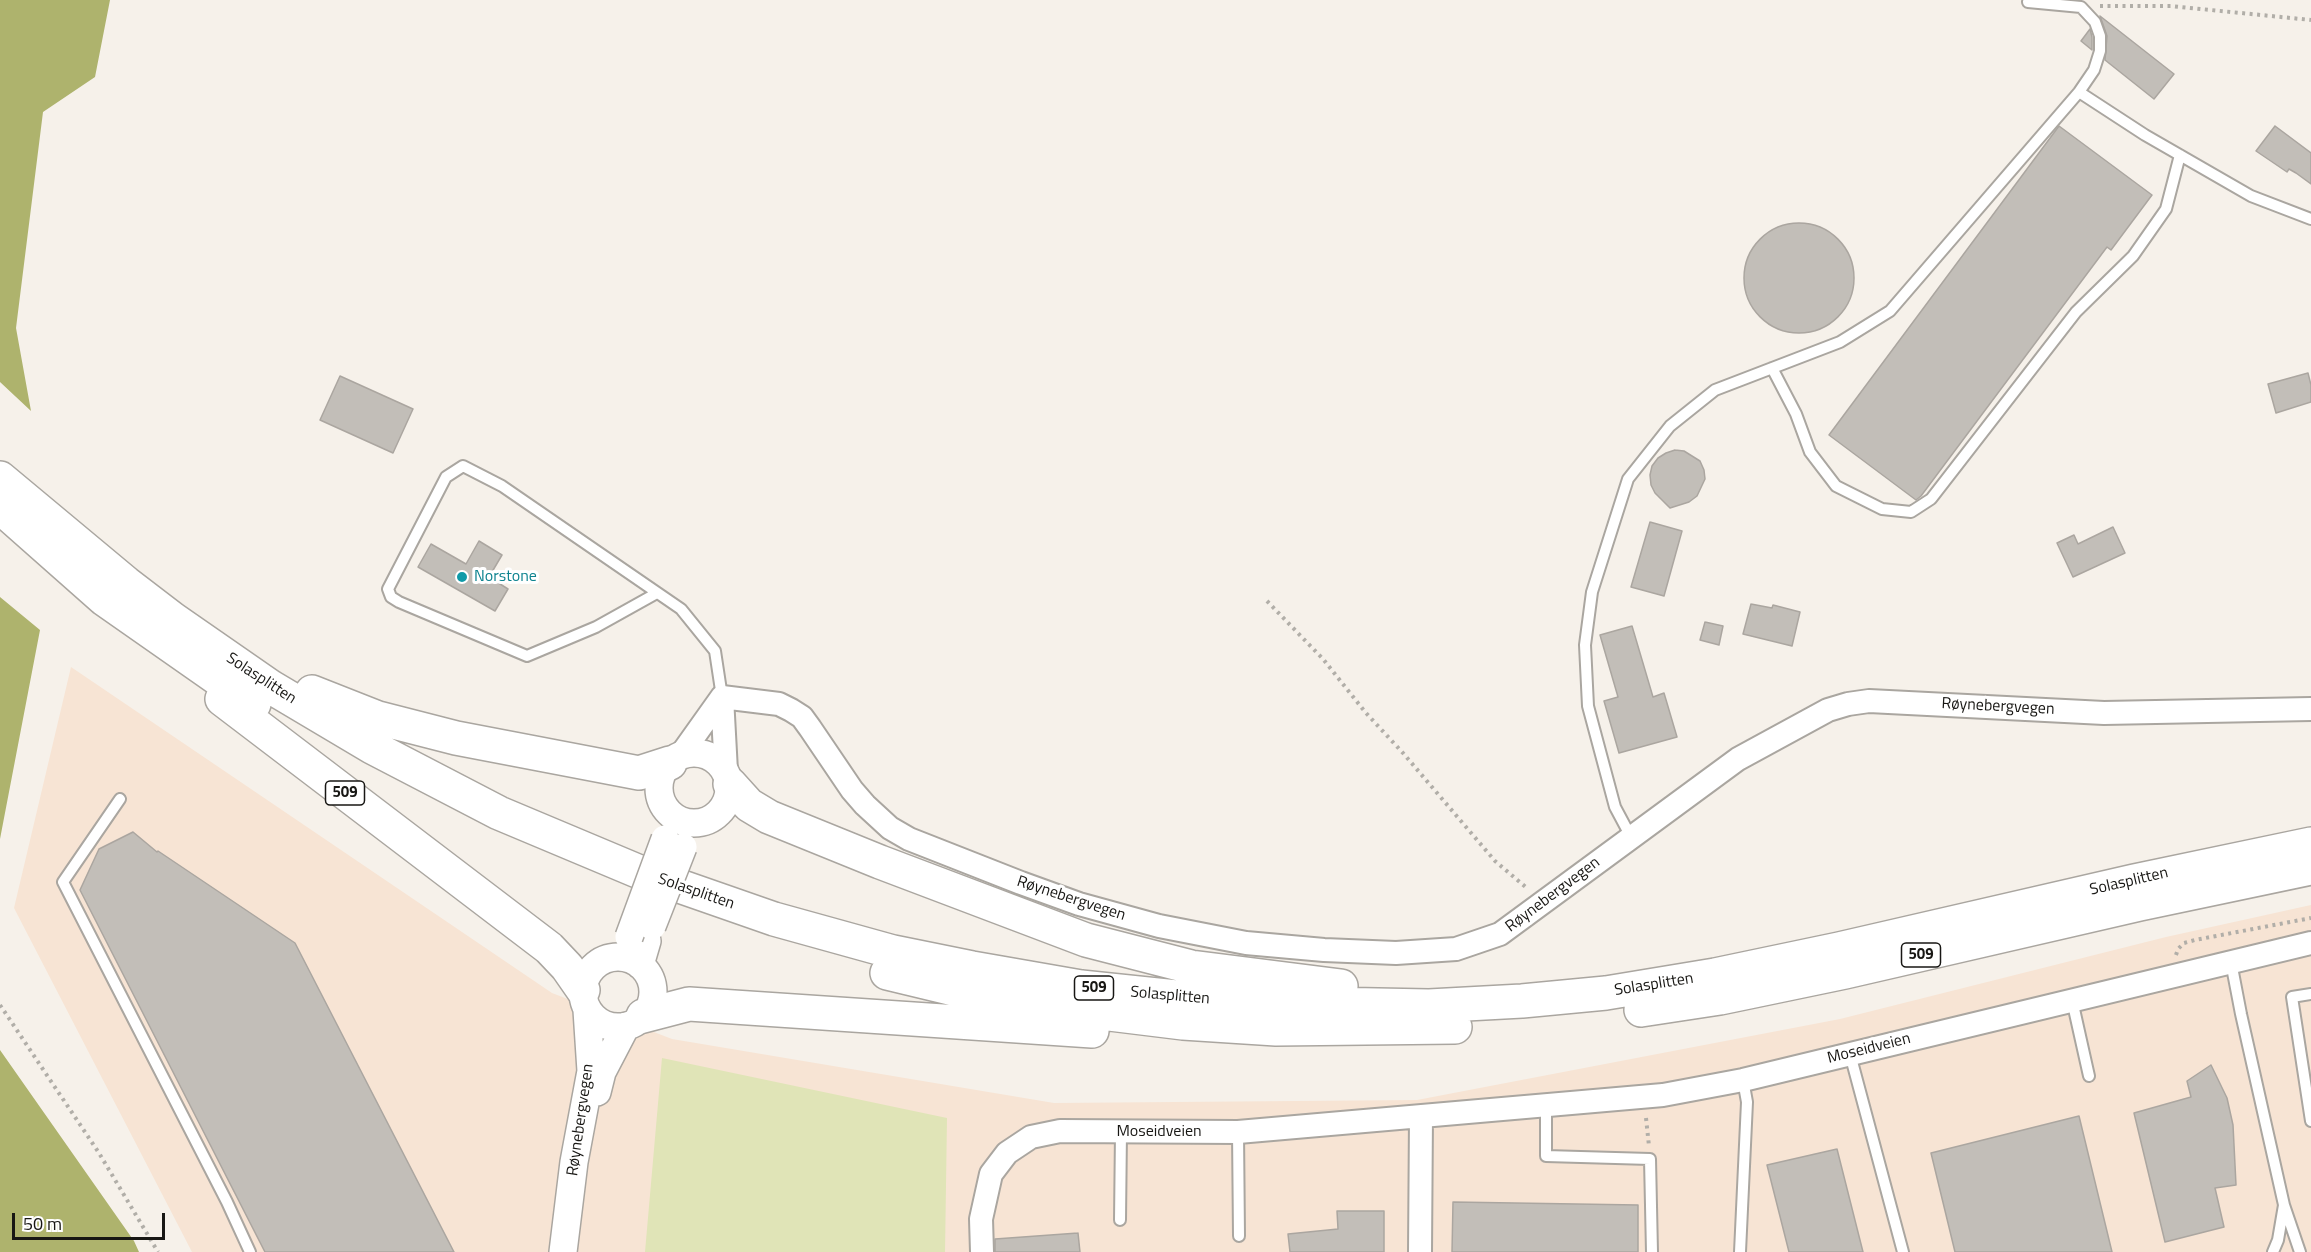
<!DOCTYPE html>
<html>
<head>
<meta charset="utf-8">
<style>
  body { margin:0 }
  #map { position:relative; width:2311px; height:1252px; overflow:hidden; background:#f6f1ea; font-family:"Titillium Web",sans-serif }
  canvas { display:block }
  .scale { position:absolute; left:12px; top:1213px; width:153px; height:27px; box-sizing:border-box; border:3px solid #181714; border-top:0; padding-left:8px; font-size:18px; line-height:21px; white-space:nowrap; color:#181714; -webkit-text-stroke:4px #fff; paint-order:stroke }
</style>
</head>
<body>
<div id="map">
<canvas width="2311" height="1252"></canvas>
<div class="scale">50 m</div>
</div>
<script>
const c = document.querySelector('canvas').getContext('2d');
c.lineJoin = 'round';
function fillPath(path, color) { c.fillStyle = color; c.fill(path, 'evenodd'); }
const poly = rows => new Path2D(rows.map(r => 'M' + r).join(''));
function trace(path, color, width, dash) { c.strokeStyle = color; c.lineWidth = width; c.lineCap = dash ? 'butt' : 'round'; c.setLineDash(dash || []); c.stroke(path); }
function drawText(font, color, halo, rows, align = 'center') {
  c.font = font + ' "Titillium Web",sans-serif'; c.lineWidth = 6; c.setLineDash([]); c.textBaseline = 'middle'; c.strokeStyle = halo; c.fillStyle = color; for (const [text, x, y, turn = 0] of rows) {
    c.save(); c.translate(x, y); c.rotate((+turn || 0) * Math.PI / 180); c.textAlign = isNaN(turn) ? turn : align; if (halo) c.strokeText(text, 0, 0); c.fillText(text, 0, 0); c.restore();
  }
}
fillPath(poly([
  [71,667,552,993,672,1039,1054,1103,1417,1100,1840,1019,2166,937,2311,905,2311,1252,192,1252,14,908]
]), '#f7e4d4');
fillPath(poly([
  [662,1058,947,1118,945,1252,645,1252]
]), '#e0e4b7');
fillPath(poly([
  [0,0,110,0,95,77,43,112,16,328,31,411,0,382],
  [0,597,40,630,0,839],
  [0,1050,134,1241,139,1252,0,1252]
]), '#aeb36d');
const building = poly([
  [2100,16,2174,74,2154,99,2105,60,2107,36,2100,16],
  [2090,29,2092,37,2092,50,2081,41,2090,29],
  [2059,126,2152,195,2111,250,2107,247,1921,496,1916,500,1829,435,2059,126],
  [2275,126,2311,153,2311,184,2296,173,2289,169,2287,172,2256,151,2275,126],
  '1744 278a55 55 0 1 1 110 0a55 55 0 1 1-110 0Z',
  [2308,373,2311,385,2311,402,2276,413,2268,384,2308,373],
  [340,376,413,409,393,453,320,420,340,376],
  [1675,450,1684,451,1700,461,1704,470,1705,479,1697,496,1689,502,1670,508,1655,493,1651,485,1650,475,1652,466,1658,458,1666,453,1675,450],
  [1650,522,1682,531,1664,596,1631,587,1650,522],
  [2113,527,2125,553,2073,577,2057,543,2074,535,2078,544,2113,527],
  [479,541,502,555,489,577,508,589,495,611,418,567,431,544,466,564,479,541],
  [1751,604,1772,608,1773,605,1800,612,1792,646,1743,634,1751,604],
  [1705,622,1723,626,1719,645,1700,640,1705,622],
  [1632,626,1653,697,1664,693,1677,737,1619,753,1604,701,1618,697,1600,635,1632,626],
  [133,832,157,852,158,851,295,943,454,1252,265,1252,80,890,99,849,133,832],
  [2211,1065,2227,1098,2233,1125,2236,1185,2215,1188,2224,1227,2165,1242,2134,1113,2191,1097,2187,1081,2211,1065],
  [2079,1116,2112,1252,1955,1252,1931,1153,2079,1116],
  [1837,1149,1863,1252,1789,1252,1767,1165,1837,1149],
  [1453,1202,1638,1205,1638,1252,1452,1252,1453,1202],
  [1337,1211,1384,1211,1384,1252,1290,1252,1288,1234,1338,1229,1337,1211],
  [1078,1233,1080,1252,995,1252,995,1239,1078,1233]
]);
fillPath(building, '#c2beb8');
trace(building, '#aba6a0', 1.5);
const service = poly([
  [2079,92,2145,135,2251,196,2311,219],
  [1772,368,1796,414,1810,452,1836,486,1882,509,1911,512,1931,499,2076,312,2133,256,2166,209,2180,155],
  [657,593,596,627,527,656,399,602,391,597,388,589,446,477,463,466,502,486,681,609,715,651,722,697],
  [120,799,63,882,227,1202,250,1252],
  [1631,837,1615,807,1588,706,1585,645,1592,592,1628,479,1670,426,1715,390,1840,342,1890,311,2079,92,2094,70,2100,51,2100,36,2095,22,2081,7,2028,2],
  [2231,962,2241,1014,2284,1205],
  [2311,994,2292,997,2311,1121],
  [2072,1000,2089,1076],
  [1850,1054,1903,1252],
  [1546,1106,1546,1156,1650,1159,1652,1252],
  [1238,1132,1239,1236],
  [1120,1220,1121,1132],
  [1740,1252,1747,1102,1743,1080],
  [2273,1252,2278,1240,2284,1205,2300,1252]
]);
const minor = poly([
  [722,697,779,704,791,710,802,717,810,728,852,790,865,805,890,828,909,839,1021,883,1079,904,1159,926,1246,943,1324,950,1396,953,1456,949,1500,934,1738,759,1828,710,1848,704,1869,701,2104,713,2311,709],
  [722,697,726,771],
  [680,756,722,697],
  [982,1252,981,1219,991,1174,1007,1153,1031,1137,1060,1131,1238,1132,1663,1095,1743,1080,2311,943],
  [1420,1252,1421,1117]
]);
const tertiary = poly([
  '659 788a35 35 0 1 1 70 0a35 35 0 1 1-70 0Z',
  '583 992a35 35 0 1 1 70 0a35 35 0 1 1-70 0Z',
  [640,965,647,941],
  [597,1092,602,1072,626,1026],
  [563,1252,574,1162,591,1071,587,1010]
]);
const trunk = poly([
  [0,478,126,583,173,619,271,687,372,747,499,813,642,873,774,919,893,952,972,968,1081,987,1186,998,1275,1003,1429,1006,1522,1001,1606,993,1715,975,1839,949,2134,881,2311,844],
  [0,507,104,599,254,704],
  [312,692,378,718,456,738,639,773,670,763],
  [222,699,549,948,567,967,583,990],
  [730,784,749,805,769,817,880,862,1086,940,1191,967,1341,986],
  [887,973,966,992,1077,1010,1183,1023,1276,1029,1455,1027],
  [1641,1010,1720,998,1845,972,2140,904,2311,868],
  [643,1016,689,1004,1092,1031]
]);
trace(service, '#aaa6a0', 14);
trace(minor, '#aaa6a0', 26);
trace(tertiary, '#aaa6a0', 30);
trace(trunk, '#aaa6a0', 36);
trace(poly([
  [2100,6,2171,6,2311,20],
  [1267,601,1323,659,1366,713,1403,753,1495,861,1528,889],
  [2176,955,2178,949,2184,943,2195,940,2311,918],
  [0,1005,99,1153,158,1252],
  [1646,1118,1649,1146]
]), '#b1aea8', 4, [3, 4.5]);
trace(service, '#fff', 10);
trace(minor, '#fff', 22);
trace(tertiary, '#fff', 27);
trace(trunk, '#fff', 33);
const tertiaryBridge = poly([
  [652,926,683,847],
  [629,937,665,839]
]);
trace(tertiaryBridge, '#aaa6a0', 30, []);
trace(tertiaryBridge, '#fff', 27);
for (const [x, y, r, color] of [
  [462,577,6,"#0f9aa8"]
]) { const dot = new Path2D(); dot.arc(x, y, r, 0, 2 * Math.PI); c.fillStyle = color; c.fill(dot); trace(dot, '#fff', 2); }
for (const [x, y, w] of [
  [345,793,39],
  [1921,955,39],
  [1094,988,39]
]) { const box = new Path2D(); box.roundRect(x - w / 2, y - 12, w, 24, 4.5); c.fillStyle = '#fff'; c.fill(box); trace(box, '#181714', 1.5); }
drawText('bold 15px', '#181714', null, [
  ["509",345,793],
  ["509",1921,955],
  ["509",1094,988]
]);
drawText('16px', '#0d838f', '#fff', [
  ["Norstone",474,577]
], 'left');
drawText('16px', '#181714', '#fff', [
  ["Solasplitten",261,679,33],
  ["Røynebergvegen",1998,707,3],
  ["Solasplitten",2129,882,-13],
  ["Solasplitten",696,892,19],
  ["Røynebergvegen",1553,895,-37],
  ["Røynebergvegen",1071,899,18],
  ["Solasplitten",1654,985,-9],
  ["Solasplitten",1170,996,5],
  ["Moseidveien",1869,1049,-14],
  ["Røynebergvegen",581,1120,-82],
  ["Moseidveien",1159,1132]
]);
</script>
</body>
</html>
